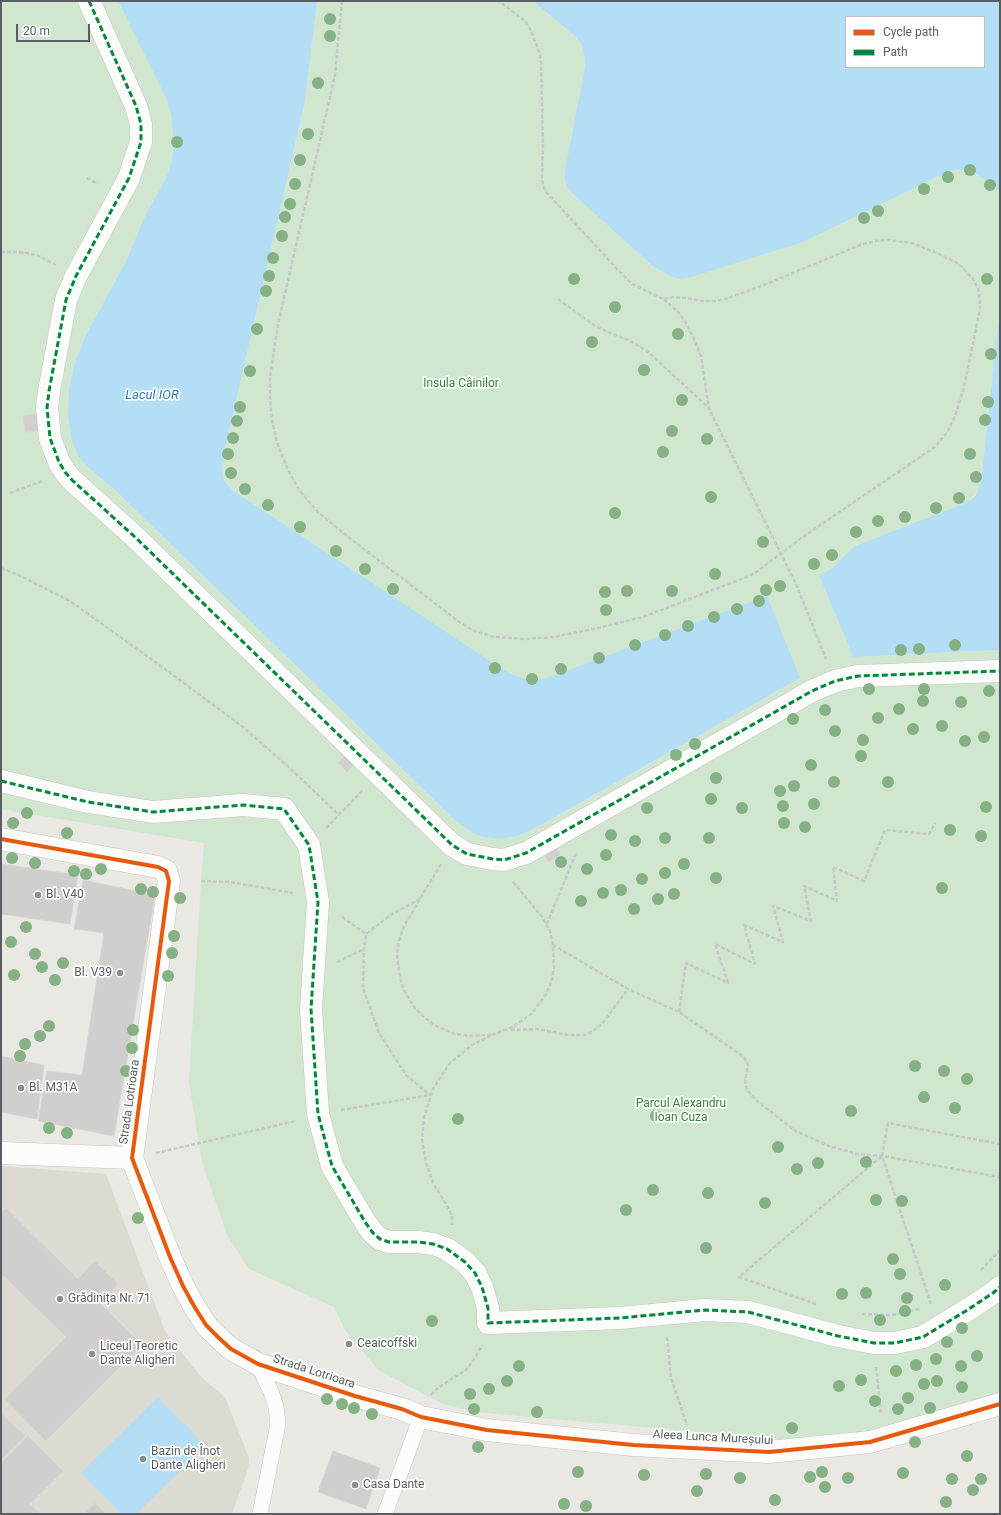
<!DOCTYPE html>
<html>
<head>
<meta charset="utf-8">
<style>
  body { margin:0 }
  #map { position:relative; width:1001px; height:1515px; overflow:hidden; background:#e9e8e3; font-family:Roboto,sans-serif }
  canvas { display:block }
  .frame { position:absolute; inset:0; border:2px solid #595d61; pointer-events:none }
  .legend { position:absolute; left:845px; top:16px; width:140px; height:52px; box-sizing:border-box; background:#fff; border:1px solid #bdbec0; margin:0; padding:5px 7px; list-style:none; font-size:12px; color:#595d61 }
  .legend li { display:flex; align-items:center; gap:8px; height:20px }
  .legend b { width:20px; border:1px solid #bdbec0 }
  .scale { position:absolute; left:16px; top:24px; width:74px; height:18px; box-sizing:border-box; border:2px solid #595d61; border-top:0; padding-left:5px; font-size:12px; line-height:14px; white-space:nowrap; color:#595d61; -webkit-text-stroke:3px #fff; paint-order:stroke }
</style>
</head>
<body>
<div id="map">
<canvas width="1001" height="1515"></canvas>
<div class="frame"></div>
<ul class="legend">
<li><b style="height:5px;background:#e8590c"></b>Cycle path</li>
<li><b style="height:5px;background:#00873e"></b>Path</li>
</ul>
<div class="scale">20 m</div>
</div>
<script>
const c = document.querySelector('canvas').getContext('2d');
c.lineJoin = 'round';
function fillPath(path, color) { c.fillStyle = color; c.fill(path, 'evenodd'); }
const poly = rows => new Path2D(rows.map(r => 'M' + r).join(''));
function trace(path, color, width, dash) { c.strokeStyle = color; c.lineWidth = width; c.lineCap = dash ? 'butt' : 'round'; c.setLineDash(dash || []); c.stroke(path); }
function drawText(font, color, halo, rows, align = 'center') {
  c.font = font + ' Roboto,sans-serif'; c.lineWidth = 3.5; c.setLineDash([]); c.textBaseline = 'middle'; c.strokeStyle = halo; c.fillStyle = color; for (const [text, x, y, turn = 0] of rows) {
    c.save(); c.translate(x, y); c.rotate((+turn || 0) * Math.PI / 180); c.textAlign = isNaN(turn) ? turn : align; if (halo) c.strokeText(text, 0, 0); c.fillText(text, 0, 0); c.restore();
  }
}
fillPath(poly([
  [1,1166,106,1174,165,1331,201,1377,225,1397,249,1458,248,1469,232,1514,1,1514]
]), '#dddad2');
fillPath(poly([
  [1,1,118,1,166,98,171,115,174,145,171,164,166,178,145,216,125,263,87,333,90,469,117,492,457,822,474,834,499,839,518,836,539,826,800,678,525,679,512,674,499,667,239,496,232,490,224,481,222,469,223,457,305,101,317,1,533,1,576,37,582,46,584,54,585,63,584,73,565,170,567,187,576,197,654,267,670,276,680,279,949,171,956,170,971,170,1000,191,1000,308,981,482,979,489,971,500,963,504,843,559,831,569,819,575,853,657,1000,650,1000,1393,869,1436,800,1441,475,1412,443,1404,378,1370,345,1330,334,1307,249,1269,227,1235,202,1162,189,1082,201,881,204,843,1,809]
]), '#d1e6ce');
fillPath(poly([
  [118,1,317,1,305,101,223,457,222,469,224,481,232,490,499,667,512,674,525,679,536,680,547,678,767,596,800,678,539,826,518,836,499,839,486,837,474,834,457,822,117,492,90,469,78,456,72,440,68,416,69,390,75,362,87,333,125,263,145,216,166,178,171,164,174,145,171,115,166,98],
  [533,1,1000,1,1000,191,971,170,956,170,949,171,803,242,691,277,680,279,670,276,654,267,576,197,567,187,565,180,565,170,584,73,585,63,584,54,582,46,576,37],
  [846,17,984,17,984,67,846,67],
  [1000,308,1000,650,853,657,819,575,831,569,855,546,963,504,971,500,976,495,981,482],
  [158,1397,206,1446,136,1514,121,1514,81,1473]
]), '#b4ddf6');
const building = poly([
  [37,414,39,431,25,432,23,416,37,414],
  [346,754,356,763,347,772,338,763,346,754],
  [556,846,560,855,548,862,543,852,556,846],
  [1,864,78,875,70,924,1,914,1,864],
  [83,880,155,895,114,1136,38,1121,47,1071,82,1075,104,933,74,929,83,880],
  [1,1056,44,1065,37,1119,1,1112,1,1056],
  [6,1208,78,1279,95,1261,118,1284,100,1303,142,1345,46,1441,5,1399,66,1337,4,1276,1,1279,1,1213,6,1208],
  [1,1413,25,1436,1,1460,1,1413],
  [28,1436,63,1471,30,1504,40,1514,1,1514,1,1463,28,1436],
  [333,1451,380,1468,366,1509,318,1492,333,1451],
  [95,1503,106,1514,84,1514,95,1503]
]);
fillPath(building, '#d1cfcd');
trace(building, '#d8d6d2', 1);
const lane = poly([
  [258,1364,272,1394,276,1407,278,1424,260,1514],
  [385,1514,421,1417]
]);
const street = poly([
  [89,1,136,106,141,124,141,142,129,178,76,276,66,300,49,391,47,408,50,438,59,462,65,472,72,480,135,537,452,845,467,854,493,859,504,860,526,853,812,691,835,681,858,676,1000,671],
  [1,781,88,802,153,812,243,805,284,809,309,845,318,902,311,1009,318,1114,332,1166,365,1222,373,1233,380,1239,389,1242,418,1242,433,1244,447,1249,465,1262,475,1273,482,1287,488,1308,488,1323,620,1318,705,1310,748,1312,838,1336,874,1343,895,1343,923,1337,969,1309,993,1293,1000,1287],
  [1,839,158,867,166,871,169,881,132,1158,170,1257,183,1286,194,1306,206,1325,219,1338,231,1349,258,1364,355,1396,402,1409,421,1417,487,1430,633,1445,769,1452,870,1442,1000,1404],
  [1,1153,132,1158]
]);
trace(lane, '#c6c6c5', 16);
trace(street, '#c6c6c5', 23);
trace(poly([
  [342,1,335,75,278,324,270,377,270,397,272,421,278,445,288,470,299,490,318,512,347,536,458,621,474,631,495,637,525,639,553,637,593,629,643,617,744,578,755,573,807,534,935,447,948,431,955,416,964,387,980,309,980,299,978,288,973,279,959,264,939,254,913,243,889,240,875,241,860,245,764,285,726,299,715,301,702,301,686,298,674,297,663,299,632,284,620,272,546,192,543,185,542,178,543,144,541,61,539,51,530,29,525,21,499,1],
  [87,178,98,184],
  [1,252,20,252,37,255,56,265],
  [558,299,595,326,612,334,628,340,647,351,709,408],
  [664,299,679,313,686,323,694,339,701,356,709,409,796,584,826,659],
  [10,493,42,481],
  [1,568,19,575,70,601,169,672,243,727,293,771,339,815],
  [326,828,363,790],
  [441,864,404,926,399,940,397,955,400,978,405,992,414,1007,423,1016,434,1025,455,1034,470,1036,492,1035,472,1045,449,1064,433,1089,424,1117,422,1140,426,1162,433,1183,449,1209,452,1217,452,1225],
  [201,881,230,882,293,893],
  [420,899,392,914,366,934,364,949,363,988,379,1033,406,1075,430,1095],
  [342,917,366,934],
  [547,924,576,853],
  [553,945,628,989,679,1012,744,1057,748,1065,745,1081,747,1090,757,1101,794,1130,829,1146,857,1154,882,1156,1000,1177],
  [337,962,364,949],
  [679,1012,686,963,728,983,715,944,755,964,744,925,783,942,773,906,811,921,804,886,837,901,833,867,864,881,885,830,929,834,935,823],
  [511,1030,537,1029,569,1035,586,1035,593,1031,602,1024,628,989],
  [492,1035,513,1027,531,1014,545,996,551,983,554,968,553,945,550,931,543,918,513,882],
  [341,1110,430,1095],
  [156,1153,296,1121],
  [981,1270,1000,1250],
  [816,1304,739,1277,882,1156],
  [931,1304,882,1156,888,1123,1000,1144],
  [862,1314,892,1315,920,1309],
  [667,1337,671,1378,687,1425],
  [876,1367,881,1414],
  [431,1395,439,1387,466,1370,475,1358,482,1345]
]), '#c4cac7', 2.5, [4, 2]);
trace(lane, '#fcfcfb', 15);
trace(street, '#fcfcfb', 22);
trace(poly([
  [89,1,136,106,141,124,141,142,129,178,76,276,66,300,49,391,47,408,50,438,59,462,65,472,72,480,135,537,452,845,467,854,493,859,504,860,526,853,812,691,835,681,858,676,1000,671],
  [1,781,88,802,153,812,243,805,284,809,309,845,318,902,311,1009,318,1114,332,1166,365,1222,373,1233,380,1239,389,1242,418,1242,433,1244,447,1249,465,1262,475,1273,482,1287,488,1308,488,1323,620,1318,705,1310,748,1312,838,1336,874,1343,895,1343,923,1337,969,1309,993,1293,1000,1287]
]), '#00873e', 3, [6, 3]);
trace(poly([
  [1,839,158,867,166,871,169,881,132,1158,170,1257,183,1286,194,1306,206,1325,219,1338,231,1349,258,1364,355,1396,402,1409,421,1417,487,1430,633,1445,769,1452,870,1442,1000,1404]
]), '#e8590c', 4);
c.fillStyle = '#86b184';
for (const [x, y] of [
  [330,19],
  [330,36],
  [318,83],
  [308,134],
  [177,142],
  [300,160],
  [970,170],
  [948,177],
  [295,184],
  [990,185],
  [924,189],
  [290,204],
  [878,211],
  [285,217],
  [864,218],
  [282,236],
  [273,258],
  [269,276],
  [574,279],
  [987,279],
  [266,291],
  [615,307],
  [257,329],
  [678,334],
  [592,342],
  [991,354],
  [644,370],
  [250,371],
  [682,400],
  [988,402],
  [240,407],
  [985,420],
  [237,421],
  [672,431],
  [233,438],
  [707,439],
  [663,452],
  [228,454],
  [970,454],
  [231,473],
  [976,477],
  [245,489],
  [711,497],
  [959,498],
  [268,505],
  [936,508],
  [615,513],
  [905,517],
  [878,521],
  [300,527],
  [856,532],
  [763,542],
  [336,551],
  [832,555],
  [814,564],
  [365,569],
  [715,574],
  [780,586],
  [393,589],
  [766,590],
  [627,591],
  [672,591],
  [605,592],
  [759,601],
  [737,609],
  [606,610],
  [714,617],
  [688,626],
  [665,635],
  [635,645],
  [955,645],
  [919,649],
  [901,650],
  [599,658],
  [495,668],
  [561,669],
  [532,679],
  [869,689],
  [924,689],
  [989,691],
  [923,701],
  [961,702],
  [899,709],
  [825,710],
  [878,718],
  [793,719],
  [942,726],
  [913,729],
  [835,731],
  [984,737],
  [863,740],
  [965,741],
  [695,744],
  [676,755],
  [861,756],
  [811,765],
  [716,778],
  [834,782],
  [888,782],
  [794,786],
  [780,791],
  [711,799],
  [814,804],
  [783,806],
  [986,807],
  [647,808],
  [742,808],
  [27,813],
  [13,823],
  [784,823],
  [805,827],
  [950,830],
  [67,833],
  [611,835],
  [981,836],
  [665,838],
  [709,838],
  [635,841],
  [606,855],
  [12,858],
  [561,862],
  [35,863],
  [684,864],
  [101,869],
  [587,869],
  [74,871],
  [665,873],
  [86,874],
  [716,878],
  [642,879],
  [942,888],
  [141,889],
  [621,890],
  [153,892],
  [603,893],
  [674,894],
  [180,898],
  [658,899],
  [581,901],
  [634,909],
  [26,927],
  [174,936],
  [11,942],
  [172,953],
  [35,954],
  [63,963],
  [42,967],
  [14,975],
  [168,976],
  [55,980],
  [49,1026],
  [133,1030],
  [40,1036],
  [25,1044],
  [132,1048],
  [20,1056],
  [915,1066],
  [126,1071],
  [944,1071],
  [967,1079],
  [924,1097],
  [955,1108],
  [851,1111],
  [656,1116],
  [458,1119],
  [49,1128],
  [67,1133],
  [778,1147],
  [866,1162],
  [818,1163],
  [797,1169],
  [653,1190],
  [708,1193],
  [876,1200],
  [902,1201],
  [765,1203],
  [626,1210],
  [138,1218],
  [706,1248],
  [893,1259],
  [900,1274],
  [945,1285],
  [866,1293],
  [842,1294],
  [907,1298],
  [905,1311],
  [880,1320],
  [432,1321],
  [962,1328],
  [947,1342],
  [977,1356],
  [936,1359],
  [916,1365],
  [519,1366],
  [961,1366],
  [896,1371],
  [861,1380],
  [507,1381],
  [937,1381],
  [924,1384],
  [839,1386],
  [962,1387],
  [489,1389],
  [470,1394],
  [908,1398],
  [327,1399],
  [875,1401],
  [342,1404],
  [354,1408],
  [930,1408],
  [474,1409],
  [898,1409],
  [537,1412],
  [372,1414],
  [792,1428],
  [915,1442],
  [478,1447],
  [967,1456],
  [578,1472],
  [822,1472],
  [903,1473],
  [706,1474],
  [644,1475],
  [810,1477],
  [740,1478],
  [848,1478],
  [952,1479],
  [981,1479],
  [825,1487],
  [973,1490],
  [697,1491],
  [775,1500],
  [946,1502],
  [564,1504],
  [586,1506]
]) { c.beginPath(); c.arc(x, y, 6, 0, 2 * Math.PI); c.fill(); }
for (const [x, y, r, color] of [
  [38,895,4,"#8b8e8e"],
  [120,973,4,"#8b8e8e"],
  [21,1088,4,"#8b8e8e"],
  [60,1299,4,"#8b8e8e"],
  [349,1344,4,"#8b8e8e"],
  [92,1354,4,"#8b8e8e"],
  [143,1459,4,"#8b8e8e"],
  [355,1485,4,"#8b8e8e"]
]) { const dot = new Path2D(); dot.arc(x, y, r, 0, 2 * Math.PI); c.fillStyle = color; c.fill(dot); trace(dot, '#fff', 1.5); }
drawText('12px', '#358436', '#fff', [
  ["Insula Câinilor",461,384],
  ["Parcul Alexandru",681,1104],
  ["Ioan Cuza",681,1118]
]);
drawText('12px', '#595d61', '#fff', [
  ["Bl. V40",46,895],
  ["Bl. V39",112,973,"right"],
  ["Bl. M31A",29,1088],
  ["Grădinița Nr. 71",68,1299],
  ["Ceaicoffski",357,1344],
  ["Liceul Teoretic",100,1347],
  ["Dante Aligheri",100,1361],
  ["Bazin de Înot",151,1452],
  ["Dante Aligheri",151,1466],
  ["Casa Dante",363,1485]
], 'left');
drawText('12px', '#595d61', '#fff', [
  ["Strada Lotrioara",130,1102,-82],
  ["Strada Lotrioara",314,1372,18],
  ["Aleea Lunca Mureșului",713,1438,3]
]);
drawText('italic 13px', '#3c78af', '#fff', [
  ["Lacul IOR",152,396]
]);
</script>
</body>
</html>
